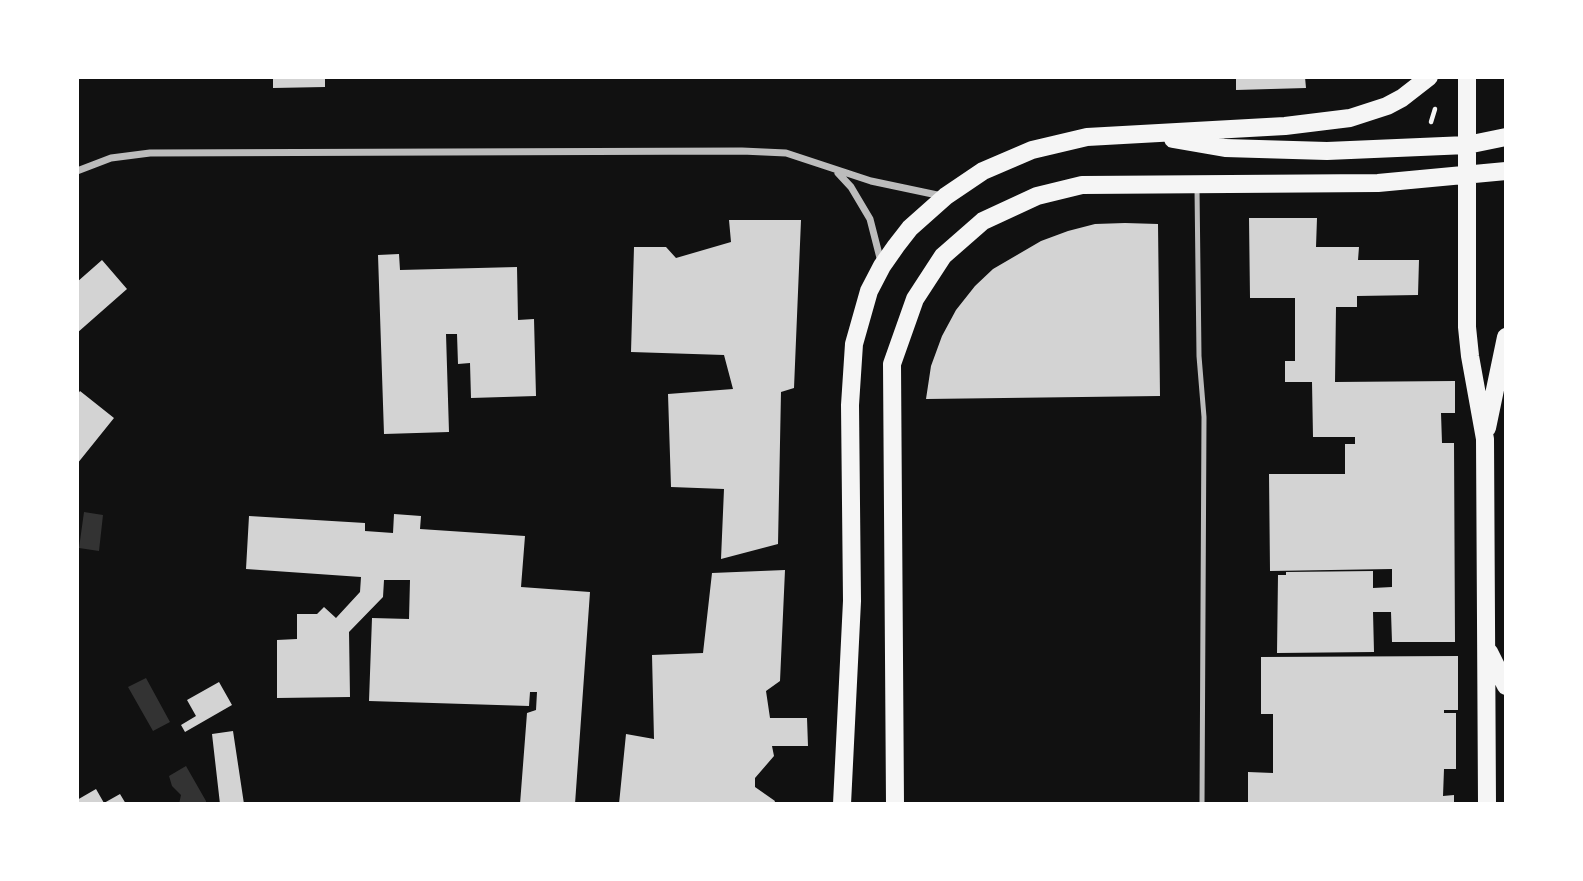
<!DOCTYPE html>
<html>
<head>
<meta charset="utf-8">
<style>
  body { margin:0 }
  #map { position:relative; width:1583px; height:881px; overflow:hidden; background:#111; font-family:"Varela Round",sans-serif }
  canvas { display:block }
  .frame { position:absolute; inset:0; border:79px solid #fff; pointer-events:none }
</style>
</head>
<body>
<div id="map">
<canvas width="1583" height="881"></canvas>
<div class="frame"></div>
</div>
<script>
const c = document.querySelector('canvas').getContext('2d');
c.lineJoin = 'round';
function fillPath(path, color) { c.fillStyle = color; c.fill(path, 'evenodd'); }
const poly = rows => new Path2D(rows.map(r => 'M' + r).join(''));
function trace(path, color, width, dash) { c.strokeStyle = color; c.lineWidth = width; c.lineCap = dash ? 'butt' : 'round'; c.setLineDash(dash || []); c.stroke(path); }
fillPath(poly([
  [84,512,103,515,99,551,79,548],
  [146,678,170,722,153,731,128,687],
  [186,766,206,801,206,804,179,804,181,795,172,786,169,776]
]), '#333');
fillPath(poly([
  [273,77,325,77,325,87,273,88],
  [1236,77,1305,77,1306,88,1236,90],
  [1249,218,1317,218,1316,247,1359,247,1358,260,1419,260,1418,295,1357,296,1357,307,1336,307,1335,382,1455,381,1455,413,1441,413,1442,443,1454,443,1455,642,1392,642,1391,612,1373,612,1374,652,1277,653,1278,575,1286,575,1286,572,1373,571,1373,588,1392,587,1392,569,1270,571,1269,474,1345,474,1345,444,1355,444,1355,437,1313,437,1312,382,1285,382,1285,361,1295,361,1295,298,1250,298],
  [729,220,801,220,794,388,781,392,778,544,721,559,724,489,671,487,668,394,733,389,724,355,631,352,634,247,666,247,676,258,731,242],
  [1125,223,1158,224,1160,396,926,399,931,366,942,336,956,310,975,286,993,269,1041,241,1068,231,1095,224],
  [399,254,400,270,517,267,518,320,534,319,536,396,471,398,470,363,458,364,457,334,446,334,449,432,384,434,378,255],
  [102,260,127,289,77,333,77,282],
  [80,391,114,418,77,464,77,395],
  [394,514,421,516,420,529,525,536,521,587,590,592,575,804,520,804,527,713,536,710,537,692,530,692,529,706,369,701,372,618,409,619,410,580,384,580,383,597,349,632,350,697,277,698,277,640,297,639,297,614,317,614,324,607,336,618,360,592,361,577,246,569,249,516,365,523,365,531,393,533],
  [785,570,780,681,766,691,770,718,807,718,808,746,772,746,774,756,755,778,755,787,775,801,774,804,619,804,626,734,654,739,652,655,703,653,712,573],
  [1458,656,1458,710,1444,710,1444,713,1456,713,1456,769,1444,769,1443,796,1454,795,1454,804,1248,804,1248,772,1273,773,1273,714,1261,714,1261,657],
  [219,682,232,705,185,732,181,725,196,716,187,700],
  [233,731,244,804,220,804,212,734],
  [96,789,104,803,120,794,126,804,77,804,77,800]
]), '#d3d3d3');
trace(poly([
  [1431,122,1435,109]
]), '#f5f5f5', 4.5);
trace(poly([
  [1197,188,1199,356,1204,417,1202,804]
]), '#bcbcbc', 5);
trace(poly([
  [77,171,111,158,150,153,742,151,786,153,871,181,942,196],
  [838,173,851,187,870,219,881,262]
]), '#bcbcbc', 7);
trace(poly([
  [1467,77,1467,327,1470,356,1485,439,1487,804],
  [1173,139,1225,148,1327,151,1467,145,1506,137],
  [1487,428,1506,337],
  [1489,652,1506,686],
  [842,804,852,601,850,405,854,344,869,291,882,266,896,246,910,228,946,196,983,171,1032,150,1087,137,1285,126,1350,118,1387,106,1402,98,1429,77],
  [895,804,892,364,915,299,943,256,983,221,1037,196,1082,185,1378,183,1506,171]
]), '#f5f5f5', 18);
</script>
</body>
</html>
